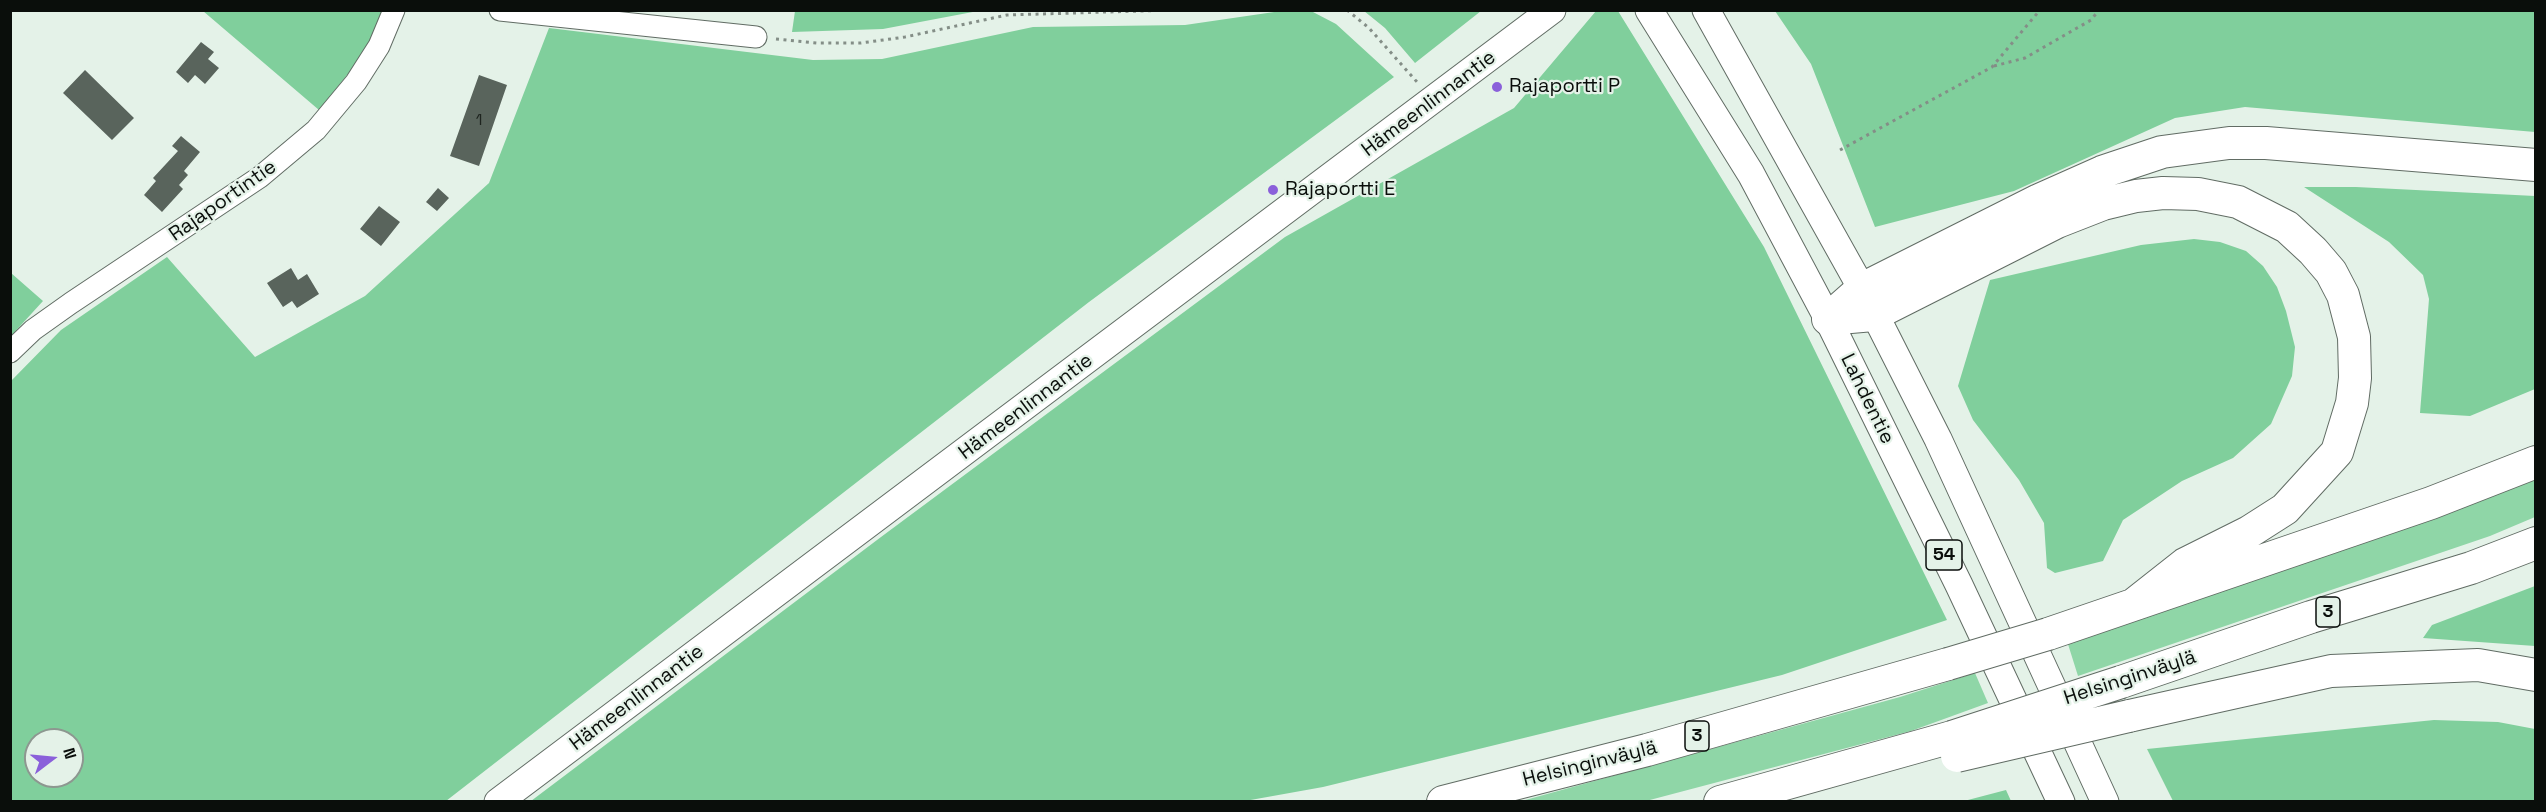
<!DOCTYPE html>
<html>
<head>
<meta charset="utf-8">
<style>
  body { margin:0 }
  #map { position:relative; width:2546px; height:812px; overflow:hidden; background:#e4f2e8; font-family:"Space Grotesk",sans-serif }
  canvas { display:block }
  .frame { position:absolute; inset:0; border:12px solid #0a0e0b; pointer-events:none }
  .north { position:absolute; left:24px; top:728px; width:60px; height:60px; box-sizing:border-box; background:#e4f2e8; border:2px solid #8d9790; border-radius:50%; rotate:74deg; font-size:16px; font-weight:700; line-height:24px; text-align:center; color:#0a0e0b }
  .north::after { content:''; display:block; margin:auto; width:21px; height:27px; background:#8a60da; clip-path:polygon(50% 0,100% 100%,50% 72%,0 100%) }
</style>
</head>
<body>
<div id="map">
<canvas width="2546" height="812"></canvas>
<div class="frame"></div>
<div class="north">N</div>
</div>
<script>
const c = document.querySelector('canvas').getContext('2d');
c.lineJoin = 'round';
function fillPath(path, color) { c.fillStyle = color; c.fill(path, 'evenodd'); }
const poly = rows => new Path2D(rows.map(r => 'M' + r).join(''));
function trace(path, color, width, dash) { c.strokeStyle = color; c.lineWidth = width; c.lineCap = dash ? 'butt' : 'round'; c.setLineDash(dash || []); c.stroke(path); }
function drawText(font, color, halo, rows, align = 'center') {
  c.font = font + ' "Space Grotesk",sans-serif'; c.lineWidth = 4.5; c.setLineDash([]); c.textBaseline = 'middle'; c.strokeStyle = halo; c.fillStyle = color; for (const [text, x, y, turn = 0] of rows) {
    c.save(); c.translate(x, y); c.rotate((+turn || 0) * Math.PI / 180); c.textAlign = isNaN(turn) ? turn : align; if (halo) c.strokeText(text, 0, 0); c.fillText(text, 0, 0); c.restore();
  }
}
fillPath(poly([
  [2535,478,2535,517,2490,536,2078,676,2067,641],
  [1975,673,1988,703,1911,731,1646,801,1518,802,1900,697]
]), '#8fd6a7');
fillPath(poly([
  [203,11,384,11,364,54,319,110],
  [795,11,795,10,978,11,883,29,792,32],
  [1281,11,1313,12,1336,24,1394,77,1089,302,446,801,11,801,11,381,61,330,167,257,255,357,365,296,489,183,549,28,813,60,882,59,1033,27,1185,25],
  [36,740,72,740,72,776,36,776],
  [1364,11,1481,11,1415,63,1385,28],
  [1596,11,1618,11,1764,247,1947,620,1782,675,1323,787,1245,801,531,801,881,537,1285,237,1514,108],
  [1775,11,2535,11,2535,132,2245,107,2175,118,2014,191,1875,227,1811,64],
  [2304,187,2356,187,2535,196,2535,389,2470,416,2420,413,2429,299,2423,275,2389,242],
  [2194,239,2220,242,2246,251,2263,266,2277,287,2286,311,2295,347,2292,376,2271,424,2233,458,2182,481,2123,520,2103,561,2055,573,2047,568,2044,523,2019,480,1973,420,1958,386,1990,280,2141,245],
  [11,273,43,301,11,336],
  [2535,586,2535,646,2423,638,2432,625],
  [2434,720,2498,722,2535,729,2535,801,2173,801,2147,749],
  [2006,790,2011,801,1964,801]
]), '#80cf9c');
fillPath(poly([
  [201,42,214,52,208,59,219,68,205,84,195,75,188,83,176,72],
  [85,70,134,118,112,140,63,93],
  [479,75,507,85,479,166,450,156],
  [181,136,200,152,184,171,188,175,179,185,183,189,162,212,144,195,156,181,153,178,178,151,172,146],
  [438,188,449,198,437,211,426,202],
  [379,206,400,222,381,246,360,229],
  [291,268,298,280,307,274,319,294,297,308,292,301,283,307,267,283]
]), '#59645c');
const minor = poly([
  [500,10,756,37],
  [10,352,33,330,71,303,260,177,316,130,356,82,379,46,394,10]
]);
const major = poly([
  [1649,10,1751,174,1828,319,1959,585,2061,802],
  [1706,10,1862,289,1938,439,2105,802],
  [498,802,1552,10]
]);
const highway = poly([
  [1828,319,1873,315,2057,222,2103,204,2136,196,2163,193,2198,194,2238,202,2287,227,2313,251,2331,272,2343,295,2354,337,2355,378,2352,403,2337,452,2285,509,2249,532,2185,564,2133,605],
  [1828,319,1862,289,2039,200,2102,172,2162,152,2229,143,2266,143,2536,165],
  [2048,634,2431,503,2536,462],
  [2121,682,2311,617,2471,568,2536,543],
  [2129,716,2331,671,2478,665,2536,675],
  [1443,802,1647,750,1948,664],
  [1720,802,1952,737]
]);
trace(minor, '#616c64', 23);
trace(major, '#616c64', 29);
trace(highway, '#616c64', 34);
trace(poly([
  [1347,10,1369,28,1417,82],
  [776,39,817,43,861,43,905,37,1007,15,1174,10],
  [1994,66,2025,58,2091,20,2099,10],
  [1840,150,1992,67,2040,10]
]), '#848e87', 3, [3, 4.5]);
trace(minor, '#fff', 21);
trace(major, '#fff', 27);
trace(highway, '#fff', 32);
const highwayBridge = poly([
  [1948,664,2048,634],
  [1952,737,2121,682],
  [1957,756,2129,716]
]);
trace(highwayBridge, '#616c64', 34, []);
trace(highwayBridge, '#fff', 32);
for (const [x, y, r, color] of [
  [1497,87,6,"#8a60da"],
  [1273,190,6,"#8a60da"]
]) { const dot = new Path2D(); dot.arc(x, y, r, 0, 2 * Math.PI); c.fillStyle = color; c.fill(dot); trace(dot, '#e4f2e8', 2); }
drawText('16px', '#1e241f', null, [
  ["1",479,121]
]);
for (const [x, y, w] of [
  [1944,555,36],
  [2328,612,24],
  [1697,736,24]
]) { const box = new Path2D(); box.roundRect(x - w / 2, y - 15, w, 30, 4.5); c.fillStyle = '#e4f2e8'; c.fill(box); trace(box, '#0a0e0b', 1.5); }
drawText('bold 18px', '#0a0e0b', null, [
  ["54",1944,555],
  ["3",2328,612],
  ["3",1697,736]
]);
drawText('20px', '#0a0e0b', '#e4f2e8', [
  ["Rajaportti P",1509,87],
  ["Rajaportti E",1285,190]
], 'left');
drawText('20px', '#0a0e0b', '#e4f2e8', [
  ["Hämeenlinnantie",1429,104,-37],
  ["Rajaportintie",223,201,-35],
  ["Lahdentie",1867,399,64],
  ["Hämeenlinnantie",1026,407,-37],
  ["Helsinginväylä",2130,678,-18],
  ["Hämeenlinnantie",637,698,-37],
  ["Helsinginväylä",1590,764,-14]
]);
</script>
</body>
</html>
